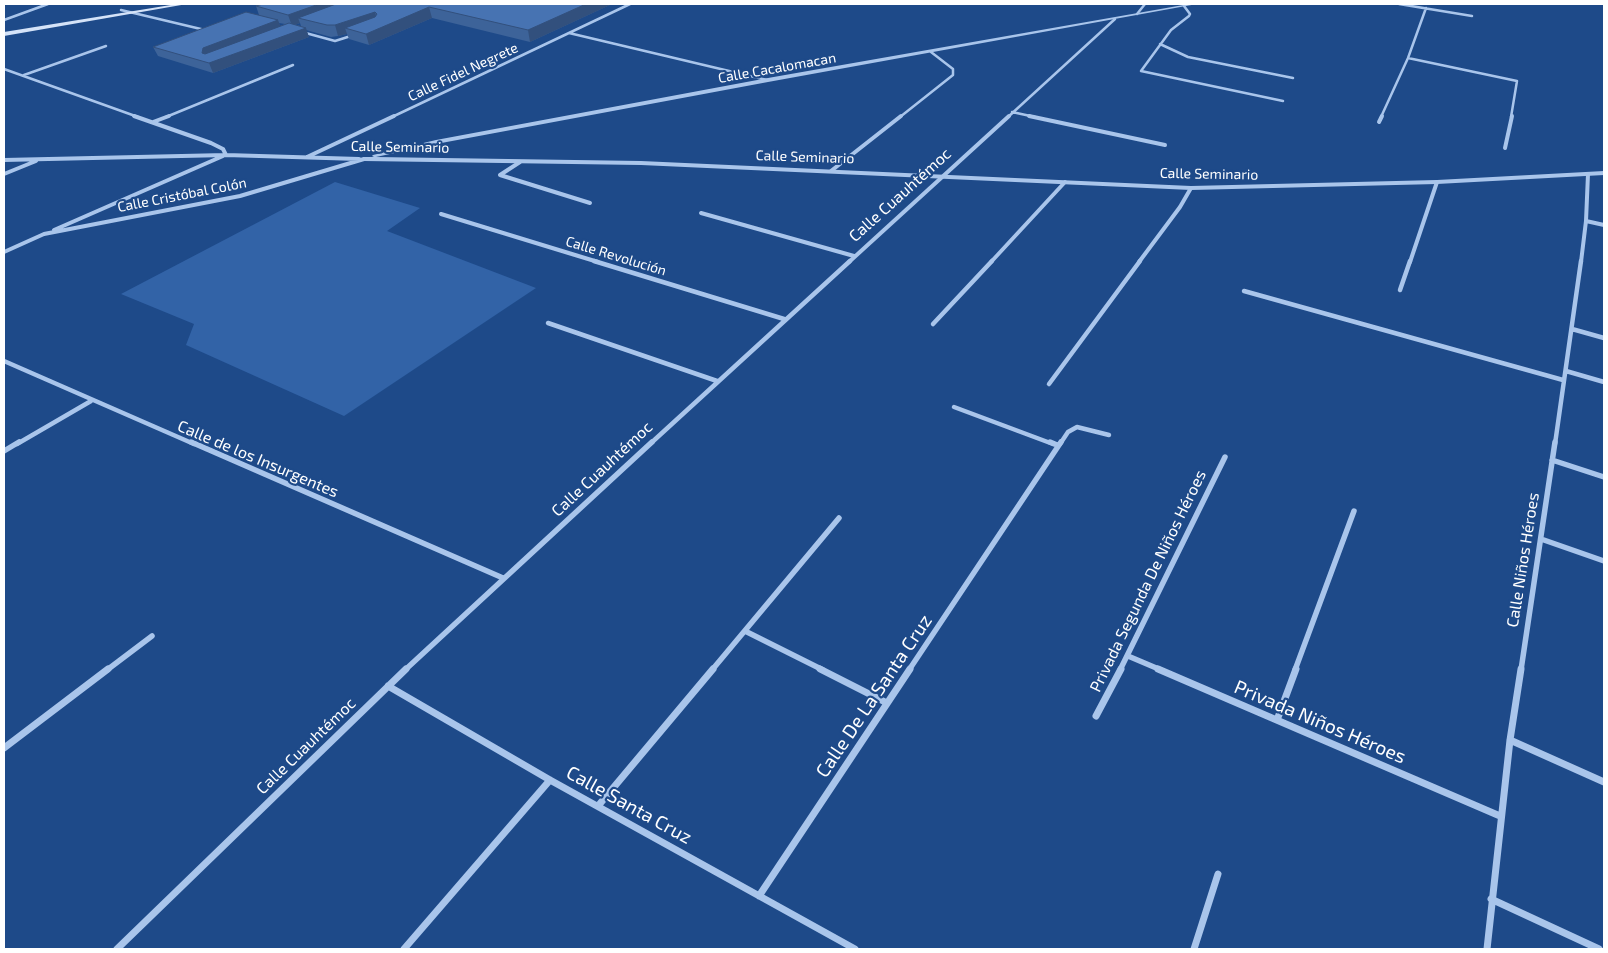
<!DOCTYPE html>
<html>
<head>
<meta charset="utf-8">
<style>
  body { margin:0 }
  #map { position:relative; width:1608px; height:953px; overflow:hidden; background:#1e4a89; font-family:"Exo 2",sans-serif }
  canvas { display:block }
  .frame { position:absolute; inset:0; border:5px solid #fff; pointer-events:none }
</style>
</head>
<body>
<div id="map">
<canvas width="1608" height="953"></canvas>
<div class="frame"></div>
</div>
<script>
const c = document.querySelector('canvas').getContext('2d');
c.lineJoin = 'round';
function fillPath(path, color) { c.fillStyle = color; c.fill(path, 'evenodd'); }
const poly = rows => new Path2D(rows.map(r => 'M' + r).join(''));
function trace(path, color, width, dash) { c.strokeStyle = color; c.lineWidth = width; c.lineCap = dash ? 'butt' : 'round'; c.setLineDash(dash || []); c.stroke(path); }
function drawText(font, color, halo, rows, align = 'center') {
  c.font = font + ' "Exo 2",sans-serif'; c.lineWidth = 4.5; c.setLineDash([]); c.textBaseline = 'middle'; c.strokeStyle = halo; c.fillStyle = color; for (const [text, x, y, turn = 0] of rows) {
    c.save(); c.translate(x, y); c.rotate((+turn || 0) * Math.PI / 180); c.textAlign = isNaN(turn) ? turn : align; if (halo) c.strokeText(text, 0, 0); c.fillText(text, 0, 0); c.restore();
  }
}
fillPath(poly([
  [335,182,420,208,387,231,536,288,344,416,186,345,194,324,121,294]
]), '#3263a7');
trace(poly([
  [1399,4,1472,16],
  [1184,6,1190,14,1189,16,1171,30,1141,71,1283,101],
  [121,10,205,30],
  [1137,14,1145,4],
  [4,20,48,4],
  [302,32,335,41,354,35],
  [569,33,767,80],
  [1160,44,1188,57,1293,78],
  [1408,58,1517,81,1511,117],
  [4,69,138,117],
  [24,75,106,46],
  [1012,112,1035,117],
  [166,117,293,65],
  [392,117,630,4],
  [900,117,953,75,953,69,931,52],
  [1008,117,1115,19],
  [1381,117,1408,58,1426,8]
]), '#a9c5eb', 2.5);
trace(poly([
  [134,116,211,143,223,149,226,155],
  [1029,116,1165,145],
  [153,122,169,116],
  [1379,122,1382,116],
  [1505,148,1512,116],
  [307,157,394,116],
  [4,160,226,155,359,159],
  [831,171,901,116],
  [4,174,36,161],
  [500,175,590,203],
  [500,175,520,162],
  [701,213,854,256],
  [441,214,598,262],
  [1586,221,1604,225],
  [54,230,223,156],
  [4,252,44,234,240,196,364,159],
  [849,262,1009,116],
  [991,262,1065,182],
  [1139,262,1180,207,1191,188],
  [1410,262,1437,182],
  [1581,262,1586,221,1588,174]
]), '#a9c5eb', 4);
trace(poly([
  [594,261,784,319],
  [1400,290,1410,261],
  [1244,291,1563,380],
  [548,323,717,381],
  [933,324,992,261],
  [1572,329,1604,338],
  [4,361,194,444],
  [1566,371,1604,382],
  [1049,384,1140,261],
  [954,407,1053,444],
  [17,444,91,401],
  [650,444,850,261],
  [1060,444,1068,432,1077,427,1109,435],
  [1555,444,1581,261]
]), '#a9c5eb', 4.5);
trace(poly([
  [191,442,503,578],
  [1050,442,1057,445],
  [4,451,19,442],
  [1552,460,1604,477],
  [1541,539,1604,561],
  [745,631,823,670],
  [1128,656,1161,670],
  [107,670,152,636],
  [405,670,652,442],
  [712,670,839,518],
  [909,670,1061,442],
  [1120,670,1225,457],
  [1295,670,1354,511],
  [1521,670,1555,442]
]), '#a9c5eb', 5.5);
trace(poly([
  [820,669,887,703],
  [1158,669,1500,816],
  [388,686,550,780,855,949],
  [1096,716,1121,669],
  [1277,720,1296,669],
  [1510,740,1604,782],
  [4,748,108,669],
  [598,806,713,669],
  [759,896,910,669],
  [1491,899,1599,949],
  [117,949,406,669],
  [404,949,550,780],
  [1194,949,1218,874],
  [1487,949,1510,740,1521,669]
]), '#a9c5eb', 7);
fillPath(poly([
  [1189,4,1197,4,768,82,436,144,376,157,641,161,1191,186,1437,180,1604,171,1604,175,1437,184,1191,190,641,165,364,161,361,159,364,157,374,157,372,156,373,155,436,140,768,78,1189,4]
]), '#a9c5eb');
fillPath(poly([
  [177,4,187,4,4,36,4,32,177,4]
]), '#d5e3f8');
fillPath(poly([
  [263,4,612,4,530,42,432,18,369,45,349,39,347,34,338,36,331,37,306,30,309,37,213,73,158,56,153,47,259,15,256,6],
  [279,23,285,24,280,26],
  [300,23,301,26,295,25]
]), '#3d6399');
fillPath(poly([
  [319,4,346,4,298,18,300,23,292,26,288,15],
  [586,4,612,4,530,42,528,30],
  [429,7,432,18,369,45,366,34],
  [375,12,378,23,345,28,347,34,338,36,335,25],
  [278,20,282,30,207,58,202,53,203,48],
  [306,28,309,37,213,73,209,63]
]), '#32507d');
const building = poly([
  [263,4,319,4,288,15,256,6,263,4],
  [336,4,586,4,528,30,429,7,366,34,345,28,375,17,377,14,375,12,335,25,327,25,298,18,336,4],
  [246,12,278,20,203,48,202,53,205,54,289,23,306,28,209,63,153,47,246,12]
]);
fillPath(building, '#4773b2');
trace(building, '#32507d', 1);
drawText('14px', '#fff', '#1e4a89', [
  ["Calle Cacalomacan",777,68,-10],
  ["Calle Fidel Negrete",463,72,-25],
  ["Calle Seminario",400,147,1],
  ["Calle Seminario",805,157,2],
  ["Calle Seminario",1209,174,1],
  ["Calle Cristóbal Colón",182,195,-11],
  ["Calle Revolución",616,256,17]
]);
drawText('16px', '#fff', '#1e4a89', [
  ["Calle Cuauhtémoc",900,195,-42],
  ["Calle de los Insurgentes",258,459,23],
  ["Calle Cuauhtémoc",602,469,-43],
  ["Calle Niños Héroes",1523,560,-81],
  ["Privada Segunda De Niños Héroes",1148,581,-64],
  ["Calle Cuauhtémoc",306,746,-44]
]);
drawText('19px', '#fff', '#1e4a89', [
  ["Calle De La Santa Cruz",874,696,-56],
  ["Privada Niños Héroes",1320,722,23],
  ["Calle Santa Cruz",629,805,29]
]);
</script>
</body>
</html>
